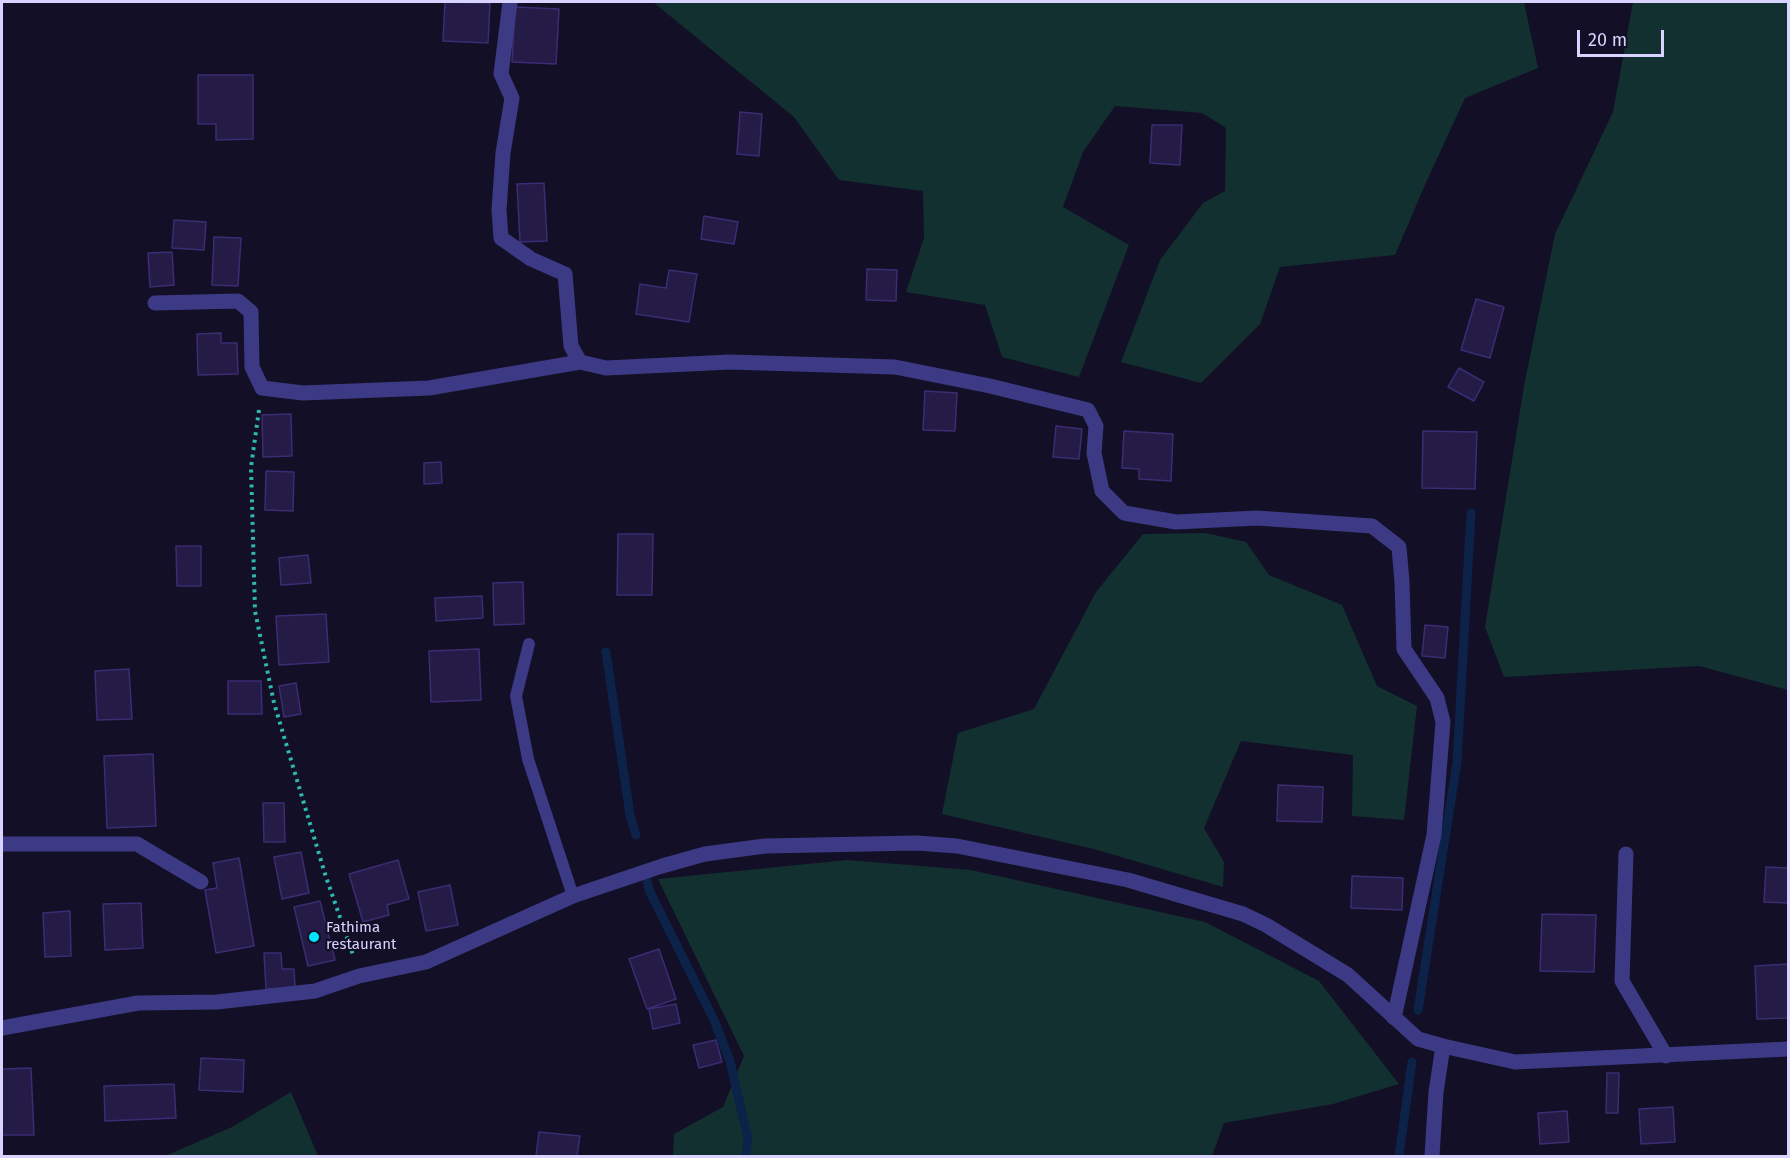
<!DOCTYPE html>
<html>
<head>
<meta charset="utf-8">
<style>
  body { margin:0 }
  #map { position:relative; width:1790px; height:1158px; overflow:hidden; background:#130f26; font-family:"Fira Sans",sans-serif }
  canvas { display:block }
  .frame { position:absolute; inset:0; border:3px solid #d9d4ff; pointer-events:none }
  .scale { position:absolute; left:1577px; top:30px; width:87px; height:27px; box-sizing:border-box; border:3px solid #d9d4ff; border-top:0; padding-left:8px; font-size:18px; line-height:21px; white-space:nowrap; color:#d9d4ff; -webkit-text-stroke:4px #130f26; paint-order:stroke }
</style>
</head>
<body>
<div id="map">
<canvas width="1790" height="1158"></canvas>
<div class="frame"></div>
<div class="scale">20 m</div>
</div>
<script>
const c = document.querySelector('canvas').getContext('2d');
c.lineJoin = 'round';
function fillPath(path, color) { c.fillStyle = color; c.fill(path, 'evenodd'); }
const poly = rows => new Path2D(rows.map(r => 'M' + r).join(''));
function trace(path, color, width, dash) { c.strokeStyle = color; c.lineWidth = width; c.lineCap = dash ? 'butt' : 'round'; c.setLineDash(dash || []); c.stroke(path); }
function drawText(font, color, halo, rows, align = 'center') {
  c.font = font + ' "Fira Sans",sans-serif'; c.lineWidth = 4.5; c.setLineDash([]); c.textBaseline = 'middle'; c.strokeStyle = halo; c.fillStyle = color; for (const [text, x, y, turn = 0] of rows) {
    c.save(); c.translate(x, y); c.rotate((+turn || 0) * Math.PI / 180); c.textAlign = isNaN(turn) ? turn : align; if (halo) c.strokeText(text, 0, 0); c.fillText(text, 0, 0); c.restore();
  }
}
fillPath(poly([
  [653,2,1524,2,1538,68,1465,98,1424,187,1395,255,1280,267,1260,324,1201,383,1121,362,1160,260,1203,203,1225,191,1226,128,1202,113,1115,106,1083,152,1063,207,1129,245,1079,377,1002,357,985,305,906,292,924,238,923,191,839,180,794,117],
  [1633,2,1788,2,1788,690,1699,666,1504,677,1485,627,1524,386,1555,234,1613,112],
  [1206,533,1246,542,1269,575,1342,605,1377,686,1417,706,1404,820,1352,816,1353,755,1241,741,1204,828,1224,862,1223,887,1094,849,942,814,958,733,1034,709,1096,592,1143,534],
  [847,860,971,870,1205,922,1319,981,1399,1084,1333,1104,1224,1123,1212,1156,673,1156,674,1134,723,1107,744,1056,658,879],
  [291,1092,318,1156,165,1156,232,1127]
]), '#12302f');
trace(poly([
  [606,652,630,815,636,835],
  [647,881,650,892,714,1020,730,1061,748,1139,746,1156],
  [1418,1010,1457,762,1471,513],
  [1399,1156,1412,1062]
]), '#0c2248', 9);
const building = poly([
  [445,2,490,3,488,43,443,41,445,2],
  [515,7,559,9,556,64,512,62,515,7],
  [198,75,253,75,253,139,216,140,216,124,198,124,198,75],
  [740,112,762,114,759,156,737,154,740,112],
  [1152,125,1182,125,1180,165,1150,163,1152,125],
  [544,183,547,241,520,242,517,184,544,183],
  [704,216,738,222,734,244,701,239,704,216],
  [174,220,206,222,204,250,172,248,174,220],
  [214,237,241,238,238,286,212,285,214,237],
  [172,252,174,285,150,287,148,253,172,252],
  [867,269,897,270,896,301,866,300,867,269],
  [669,270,697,274,689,322,636,314,640,284,666,288,669,270],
  [1476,299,1504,307,1490,358,1461,350,1476,299],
  [221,333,221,343,237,343,238,374,198,375,197,334,221,333],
  [1459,368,1484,382,1474,401,1448,387,1459,368],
  [925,391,957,393,955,431,923,430,925,391],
  [291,414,292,456,263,457,262,415,291,414],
  [1056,426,1082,429,1079,459,1053,457,1056,426],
  [1124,431,1173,434,1171,481,1139,479,1139,469,1122,468,1124,431],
  [1423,431,1477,432,1475,489,1422,488,1423,431],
  [441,462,442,483,424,484,424,463,441,462],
  [266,471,294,472,293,511,265,510,266,471],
  [618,534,653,534,652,595,617,595,618,534],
  [176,546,201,546,201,586,177,586,176,546],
  [308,555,311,583,281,585,279,558,308,555],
  [523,582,524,624,494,625,493,583,523,582],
  [482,596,483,618,436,621,435,598,482,596],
  [326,614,329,662,279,665,276,616,326,614],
  [1425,625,1448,627,1445,658,1422,656,1425,625],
  [479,649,481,700,431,702,429,651,479,649],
  [129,669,132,719,97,720,95,671,129,669],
  [228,681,261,681,262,714,228,714,228,681],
  [296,683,301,714,284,717,279,686,296,683],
  [153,754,156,826,107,828,104,756,153,754],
  [1278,785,1323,787,1322,822,1277,821,1278,785],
  [263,803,284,803,285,842,264,842,263,803],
  [301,852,309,893,282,899,274,857,301,852],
  [239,858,254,946,216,953,205,890,217,888,213,863,239,858],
  [398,860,409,899,387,905,389,915,363,922,349,874,398,860],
  [1766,867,1788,868,1788,903,1764,902,1766,867],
  [1352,876,1403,878,1402,910,1351,908,1352,876],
  [450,885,458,925,426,931,418,892,450,885],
  [320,901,335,960,308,966,294,907,320,901],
  [141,903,143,948,105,950,103,904,141,903],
  [70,911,71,956,45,957,43,913,70,911],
  [1542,914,1596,915,1594,972,1540,971,1542,914],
  [659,949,676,999,647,1009,629,959,659,949],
  [264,953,281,953,282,969,294,969,295,988,266,989,264,953],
  [1788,964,1788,1018,1757,1019,1755,966,1788,964],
  [676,1004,680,1023,653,1029,649,1009,676,1004],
  [716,1040,722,1062,699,1068,693,1045,716,1040],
  [201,1058,244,1060,243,1092,199,1090,201,1058],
  [31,1068,34,1135,2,1135,2,1069,31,1068],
  [1607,1073,1619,1073,1618,1113,1606,1113,1607,1073],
  [174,1084,176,1118,105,1121,104,1086,174,1084],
  [1673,1107,1675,1142,1641,1144,1639,1109,1673,1107],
  [1567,1111,1569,1142,1540,1144,1538,1113,1567,1111],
  [539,1132,580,1136,577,1156,536,1156,539,1132]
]);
fillPath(building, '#241b47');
trace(building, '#3b2d73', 1.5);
trace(poly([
  [259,410,251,467,255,611,274,703,325,874,353,955]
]), '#2fb8b0', 4, [3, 4.5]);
trace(poly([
  [529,644,516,696,528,759,573,896]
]), '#3d3a85', 12);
trace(poly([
  [510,2,501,74,512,98,503,153,499,210,501,238,531,259,565,274,571,346,580,362,606,368,730,362,895,367,990,386,1088,410,1096,426,1094,453,1102,491,1124,513,1176,522,1257,518,1372,526,1399,547,1402,582,1404,649,1437,698,1443,722,1434,835,1394,1018],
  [155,303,238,301,251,312,252,367,262,388,303,393,429,388,580,362],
  [2,844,137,844,201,882],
  [1626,854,1622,981,1666,1056],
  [2,1028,138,1003,217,1002,315,991,359,976,426,962,573,896,662,866,705,854,765,846,917,843,957,846,1128,880,1243,914,1266,925,1348,975,1418,1039,1443,1046,1515,1062,1788,1049],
  [1432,1156,1436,1092,1443,1046]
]), '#3d3a85', 15);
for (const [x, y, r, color] of [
  [314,937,6,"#00e5ff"]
]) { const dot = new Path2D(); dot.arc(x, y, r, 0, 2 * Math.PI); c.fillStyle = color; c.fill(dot); trace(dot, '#130f26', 2); }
drawText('15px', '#d9d4ff', '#130f26', [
  ["Fathima",326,928],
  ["restaurant",326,945]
], 'left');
</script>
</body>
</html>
